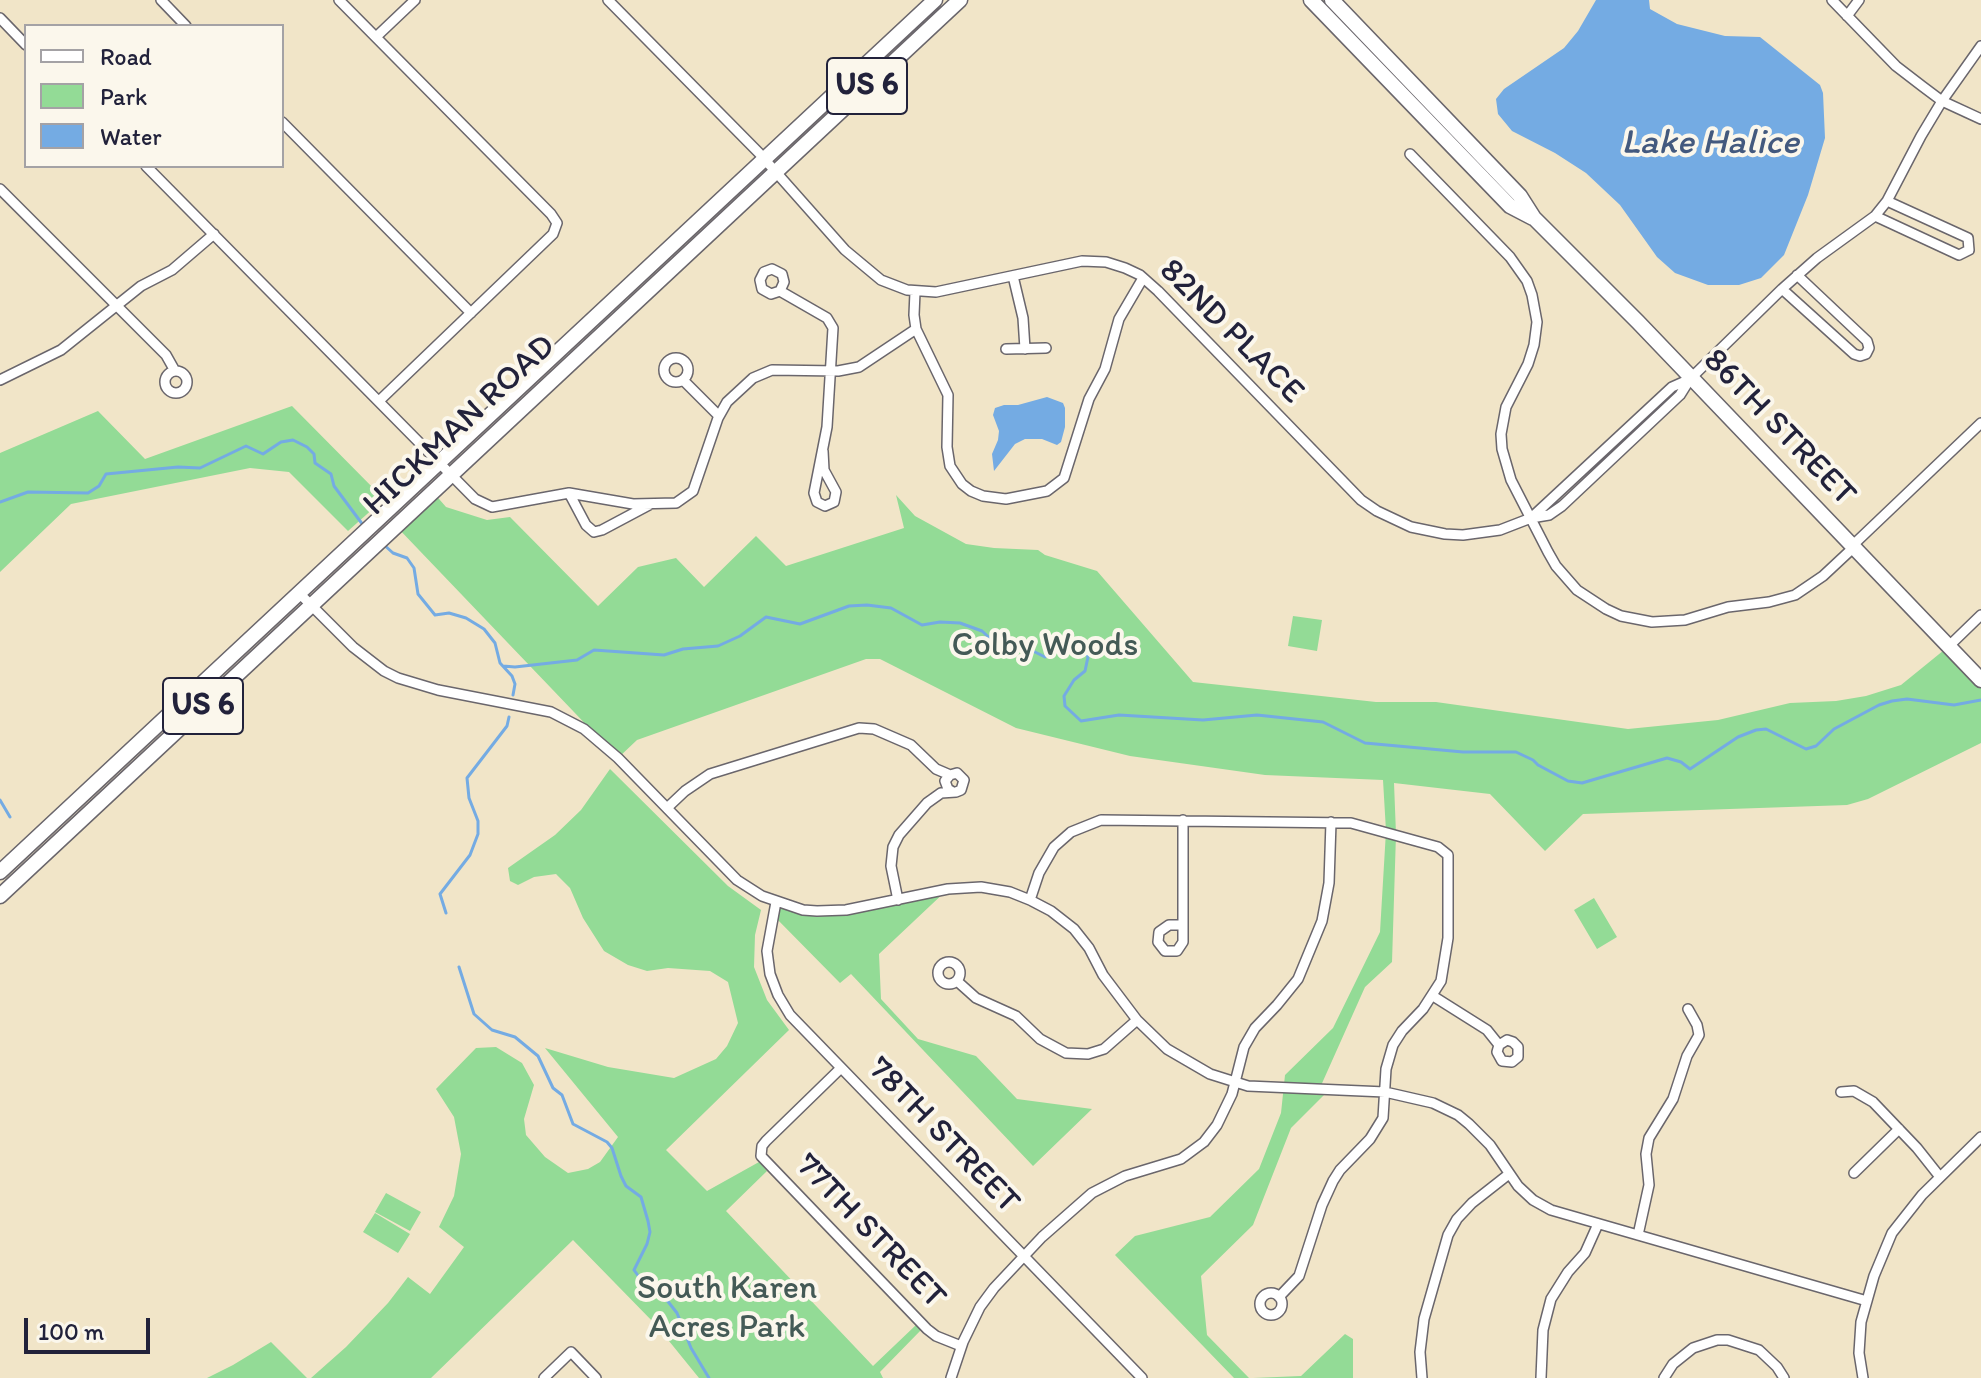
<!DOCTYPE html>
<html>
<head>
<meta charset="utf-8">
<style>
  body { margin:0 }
  #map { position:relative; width:1981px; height:1378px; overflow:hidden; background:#f1e5c8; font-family:Itim,sans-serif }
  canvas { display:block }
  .legend { position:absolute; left:24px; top:24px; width:260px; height:144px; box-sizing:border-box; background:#fbf7ec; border:2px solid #a4a2a5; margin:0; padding:10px 14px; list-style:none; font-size:24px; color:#22223b }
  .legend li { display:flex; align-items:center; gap:16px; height:40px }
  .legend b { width:40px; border:2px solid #a4a2a5 }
  .scale { position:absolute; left:24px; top:1318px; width:126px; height:36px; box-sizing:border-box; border:4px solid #22223b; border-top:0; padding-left:10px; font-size:24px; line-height:28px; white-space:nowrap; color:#22223b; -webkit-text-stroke:6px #fbf7ec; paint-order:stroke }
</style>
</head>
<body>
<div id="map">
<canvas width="1981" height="1378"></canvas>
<ul class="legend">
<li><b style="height:10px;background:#fff"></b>Road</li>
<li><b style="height:22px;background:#93db96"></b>Park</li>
<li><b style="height:22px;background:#74abe3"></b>Water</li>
</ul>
<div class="scale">100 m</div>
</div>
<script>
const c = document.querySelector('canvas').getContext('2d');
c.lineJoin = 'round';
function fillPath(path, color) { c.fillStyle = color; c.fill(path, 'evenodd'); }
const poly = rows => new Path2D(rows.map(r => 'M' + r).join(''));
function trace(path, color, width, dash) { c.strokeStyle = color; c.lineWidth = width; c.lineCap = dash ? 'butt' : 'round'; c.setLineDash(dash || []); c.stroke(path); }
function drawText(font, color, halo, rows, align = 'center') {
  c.font = font + ' Itim,sans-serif'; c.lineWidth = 8; c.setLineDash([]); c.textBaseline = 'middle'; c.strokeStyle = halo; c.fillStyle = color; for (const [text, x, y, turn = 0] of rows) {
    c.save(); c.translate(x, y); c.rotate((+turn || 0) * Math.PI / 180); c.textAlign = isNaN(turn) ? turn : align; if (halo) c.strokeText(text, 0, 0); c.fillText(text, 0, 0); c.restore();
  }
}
fillPath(poly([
  [292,406,384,499,348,531,289,472,250,468,71,504,0,572,0,453,98,411,145,459],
  [433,492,446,507,487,520,510,517,598,606,638,567,676,558,704,587,756,536,786,566,904,528,896,495,915,516,966,544,994,548,1038,550,1045,555,1097,571,1193,682,1376,702,1436,702,1628,729,1718,720,1790,703,1836,701,1866,696,1901,685,1949,646,1981,680,1981,743,1868,799,1847,805,1583,814,1545,851,1490,794,1394,783,1396,834,1392,962,1365,987,1319,1090,1328,1091,1291,1128,1253,1225,1201,1276,1207,1335,1249,1378,1234,1378,1115,1255,1135,1236,1210,1217,1259,1169,1281,1113,1285,1075,1333,1028,1380,932,1386,831,1383,780,1265,775,1130,756,1016,728,880,659,866,659,637,740,618,758,396,526],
  [1293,616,1322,620,1317,651,1288,646],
  [610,769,728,886,761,910,755,935,754,967,767,1000,789,1030,666,1150,707,1191,759,1162,767,1171,726,1211,873,1366,916,1325,921,1330,880,1372,883,1378,699,1378,656,1325,573,1240,431,1378,311,1378,346,1347,388,1303,408,1277,430,1294,464,1247,439,1227,454,1196,461,1154,454,1117,436,1089,476,1048,496,1047,522,1063,534,1085,524,1119,526,1135,545,1157,568,1173,588,1169,600,1162,618,1137,545,1048,608,1067,674,1078,716,1059,727,1046,738,1023,728,982,710,971,668,968,647,971,628,965,604,951,583,918,570,888,556,874,534,877,518,885,510,881,508,868,555,835,581,810],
  [948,889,879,954,881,999,918,1039,976,1056,1017,1099,1092,1109,1033,1166,851,974,840,983,773,915,776,902,817,911],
  [1594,898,1617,937,1597,949,1574,910],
  [386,1193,421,1212,410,1231,375,1212],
  [375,1213,410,1234,398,1253,363,1232],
  [1345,1334,1353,1339,1353,1378,1253,1378,1301,1376],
  [271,1342,307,1378,207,1378,233,1365]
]), '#93db96');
fillPath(poly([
  [1596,0,1649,0,1650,9,1677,24,1725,36,1760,37,1820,85,1823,93,1825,138,1808,195,1784,255,1761,278,1739,285,1708,285,1675,273,1657,257,1620,205,1586,173,1555,153,1512,131,1498,114,1496,99,1504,89,1564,48,1578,31],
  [1047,397,1063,403,1065,408,1065,427,1061,442,1057,445,1042,439,1025,439,1015,444,994,471,992,454,998,440,999,431,993,415,995,408,1004,405,1018,405]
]), '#74abe3');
trace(poly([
  [0,502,28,492,88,493,99,486,106,474,178,467,200,468,246,446,263,454,281,442,293,440,307,447,314,454,315,463,331,474,334,486,363,525],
  [383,544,393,553,407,558,414,568,418,594,435,615,449,613,466,618,484,629,495,643,500,663,512,676,515,684,513,695],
  [503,666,515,667,577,660,594,650,664,655,683,649,718,646,740,636,766,617,800,624,849,606,867,605,891,608,922,625,940,622,960,623,982,631,997,645,1029,649,1045,657,1073,639,1083,646,1088,657,1085,671,1074,680,1064,696,1065,706,1081,721,1119,715,1203,720,1257,715,1323,722,1365,743,1463,752,1516,752,1533,760,1538,765,1568,781,1582,783,1667,758,1681,762,1690,769,1738,737,1756,730,1766,729,1806,749,1816,746,1834,729,1879,705,1892,701,1907,699,1954,705,1981,700],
  [0,800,10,817],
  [446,913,440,894,470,855,478,834,478,821,469,798,467,778,507,726,509,717],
  [459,967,474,1014,492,1030,515,1037,538,1056,553,1088,562,1095,573,1124,607,1142,612,1148,621,1176,626,1186,641,1197,648,1221,650,1232,647,1244,634,1270,644,1284,666,1299,677,1313,691,1348,709,1378]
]), '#74abe3', 3);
const street = poly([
  [161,0,186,26],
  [339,0,551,214,557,223,553,234,379,401],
  [608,0,759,153,845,250,881,280,907,290,936,292,1082,261,1106,262,1125,268,1140,275,1158,291,1361,500,1377,511,1411,527,1445,534,1463,535,1500,530,1531,518,1549,515,1562,506,1680,395,1690,379,1782,289,1817,258,1875,216,1887,201,1921,136,1942,101,1981,46],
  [1832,0,1896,66,1922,86,1942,101,1981,119],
  [1847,16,1859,0],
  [0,18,26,45],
  [376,37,415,0],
  [282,122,471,313],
  [1410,154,1510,257,1527,281,1532,295,1537,322,1534,345,1528,364,1506,407,1501,434,1502,449,1511,480,1548,552,1556,566,1577,590,1606,609,1621,616,1652,622,1685,620,1728,607,1769,602,1795,595,1823,576,1853,548],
  [146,166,475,499,492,507,569,493,633,504,676,503,693,491,718,418,727,402,753,378,772,370,838,371,859,367,916,329],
  [0,189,166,355,175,371],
  [1875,216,1959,255,1969,250,1968,238,1887,201],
  [1013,276,1023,318,1025,349],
  [1782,289,1854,354,1860,356,1866,354,1869,348,1867,341,1797,275],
  [780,291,784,282,782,274,772,269,764,272,760,280,762,289,771,294,780,291,827,318,833,328,827,427,814,493,817,502,825,506,834,502,836,492,824,470,823,451],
  [915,292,914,315,916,329,948,395,947,447,950,466,962,484,971,491,983,496,1006,499,1047,491,1064,478,1089,399,1105,369,1119,319,1143,278],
  [1006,349,1046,348],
  '664 370a12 12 0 1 1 24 0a12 12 0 1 1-24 0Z',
  '165 382a11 11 0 1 1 22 0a11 11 0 1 1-22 0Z',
  [0,380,61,350,141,286,172,270,214,234],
  [683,380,719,416],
  [569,493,586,525,594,532,602,530,649,505],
  [1531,518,1672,387,1690,379],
  [1852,546,1981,423],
  [299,593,353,647,384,671,398,678,438,690,551,712,584,729,618,758,737,880,762,896,803,910,817,911,846,910,948,889,981,887,1010,892,1030,900,1051,911,1074,929,1089,948,1103,975,1137,1020,1167,1049,1210,1074,1248,1086,1385,1092,1433,1103,1458,1115,1469,1124,1490,1145,1518,1186,1533,1200,1551,1210,1867,1301],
  [1949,646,1981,615],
  [667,808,685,791,710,774,859,728,874,729,911,745,936,769,950,775],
  [898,900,891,866,893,847,899,835,927,803,941,793,956,792,961,790,964,780,957,773,950,775,945,781,948,789,953,792],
  [1030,900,1039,873,1054,847,1071,832,1101,820,1351,823,1438,847,1448,855,1448,938,1441,981,1423,1009,1402,1031,1393,1045,1386,1069,1383,1118,1370,1139,1340,1170,1333,1181,1322,1205,1299,1276,1279,1297],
  [776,902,767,951,770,974,778,995,790,1015,1142,1378],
  [1183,925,1169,925,1159,932,1158,942,1165,951,1177,951,1183,942,1183,820],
  '938 973a11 11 0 1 1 22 0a11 11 0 1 1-22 0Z',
  [957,981,976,998,1016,1016,1040,1039,1066,1053,1088,1054,1104,1049,1137,1020],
  [1433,996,1487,1030,1499,1045,1497,1052,1502,1061,1512,1062,1518,1057,1518,1047,1513,1042,1507,1040,1499,1045],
  [841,1068,766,1141,762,1146,761,1156,927,1329,936,1336,961,1346],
  [1841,1092,1854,1091,1873,1102,1917,1148,1940,1177],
  [1854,1173,1899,1129],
  [1638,1235,1649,1185,1646,1154,1649,1138,1673,1099,1687,1056,1699,1035,1697,1025,1688,1009],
  '1260 1304a11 11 0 1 1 22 0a11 11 0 1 1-22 0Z',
  [544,1378,571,1352,596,1378],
  [951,1378,963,1342,980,1307,994,1288,1042,1237,1092,1193,1125,1176,1181,1159,1204,1142,1217,1125,1232,1094,1244,1047,1255,1028,1277,1005,1298,979,1322,921,1329,883,1331,822],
  [1422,1378,1420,1352,1424,1319,1448,1235,1457,1219,1472,1203,1509,1174],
  [1541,1378,1543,1330,1551,1299,1568,1272,1585,1253,1598,1224],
  [1664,1378,1673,1364,1693,1348,1717,1340,1728,1340,1759,1350,1777,1367,1784,1378],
  [1863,1378,1859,1353,1861,1322,1874,1276,1892,1233,1922,1195,1981,1137]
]);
const primary = poly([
  [1311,0,1510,206,1533,218],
  [1332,0,1520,196,1534,218,1638,322,1981,680],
  [0,872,935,0],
  [0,896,960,0]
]);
trace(street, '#6a666c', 12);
trace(primary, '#6a666c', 17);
trace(street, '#fff', 9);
trace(primary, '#fff', 14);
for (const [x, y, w] of [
  [867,86,80],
  [203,706,80]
]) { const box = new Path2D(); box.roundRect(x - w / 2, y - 28, w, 56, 6); c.fillStyle = '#fbf7ec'; c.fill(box); trace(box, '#22223b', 2); }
drawText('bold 32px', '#22223b', null, [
  ["US 6",867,86],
  ["US 6",203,706]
]);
drawText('34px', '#22223b', '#fbf7ec', [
  ["82ND PLACE",1231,332,45],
  ["HICKMAN ROAD",460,426,-43],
  ["86TH STREET",1779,428,46],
  ["78TH STREET",943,1136,46],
  ["77TH STREET",870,1232,46]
]);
drawText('34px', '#445a56', '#fbf7ec', [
  ["Colby Woods",1045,646],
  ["South Karen",727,1289],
  ["Acres Park",727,1328]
]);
drawText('italic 36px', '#43597e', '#fbf7ec', [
  ["Lake Halice",1710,144]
]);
</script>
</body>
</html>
